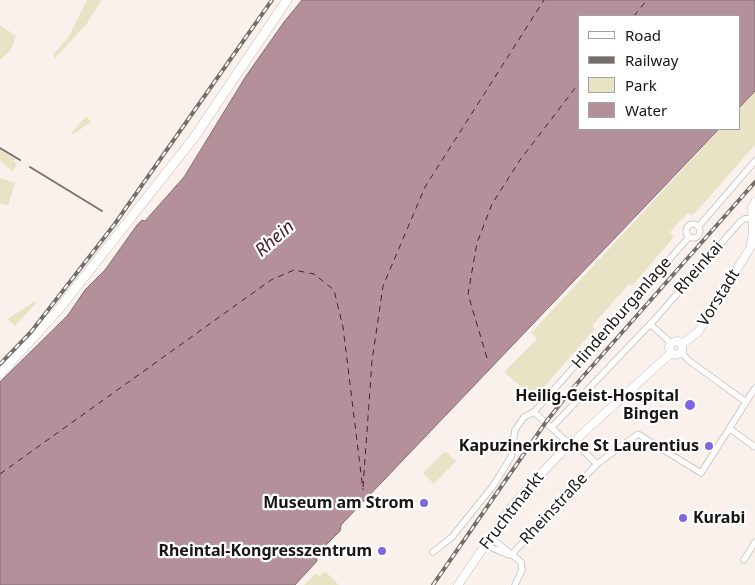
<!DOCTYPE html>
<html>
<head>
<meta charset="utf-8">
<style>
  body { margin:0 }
  #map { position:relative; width:755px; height:585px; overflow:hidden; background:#faf1ed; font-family:"Noto Sans",sans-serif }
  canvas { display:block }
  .legend { position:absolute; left:578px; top:15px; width:162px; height:115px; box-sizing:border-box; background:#fff; border:1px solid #a3a1a1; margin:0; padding:6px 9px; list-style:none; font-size:15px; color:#181513 }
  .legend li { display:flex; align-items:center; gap:10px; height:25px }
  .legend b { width:25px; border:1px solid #a3a1a1 }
</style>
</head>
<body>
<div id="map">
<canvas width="755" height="585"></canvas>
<ul class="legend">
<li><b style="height:6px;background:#fff"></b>Road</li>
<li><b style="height:6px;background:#746e6b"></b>Railway</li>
<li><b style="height:14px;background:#e9e3c5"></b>Park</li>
<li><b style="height:14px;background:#b4919a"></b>Water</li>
</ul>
</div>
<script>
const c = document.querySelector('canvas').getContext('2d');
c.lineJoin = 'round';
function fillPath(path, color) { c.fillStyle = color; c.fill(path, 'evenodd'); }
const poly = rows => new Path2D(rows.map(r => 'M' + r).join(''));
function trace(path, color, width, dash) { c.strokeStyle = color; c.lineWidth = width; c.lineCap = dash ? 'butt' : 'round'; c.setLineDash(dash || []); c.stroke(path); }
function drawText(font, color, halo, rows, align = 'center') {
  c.font = font + ' "Noto Sans",sans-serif'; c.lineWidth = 4.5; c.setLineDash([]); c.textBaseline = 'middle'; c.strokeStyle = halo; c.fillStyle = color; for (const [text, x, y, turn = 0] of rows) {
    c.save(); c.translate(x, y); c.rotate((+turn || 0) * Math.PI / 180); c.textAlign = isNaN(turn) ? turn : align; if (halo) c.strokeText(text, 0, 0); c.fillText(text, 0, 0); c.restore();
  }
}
fillPath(poly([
  [87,0,102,0,86,25,54,59,54,54,69,36],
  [0,25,16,36,11,50,0,60],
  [755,91,755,145,696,212,691,215,688,213,670,232,674,237,632,286,629,284,592,326,595,329,534,398,504,372,537,339,531,333,720,129,739,129,739,109],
  [86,116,91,122,72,135,73,131],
  [0,150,15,159,14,162,17,164,13,172,0,160],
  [0,178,15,183,8,206,0,203],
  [35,301,37,302,15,326,7,319],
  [445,451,456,461,434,484,423,473],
  [325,571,339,585,304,585,316,573,320,576]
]), '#e9e3c5');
const water = poly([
  [302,0,755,0,755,91,739,108,739,16,579,16,579,129,719,129,341,525,340,531,316,555,317,561,295,585,0,585,0,382,68,315,85,290,105,270,137,225,142,220,145,221,184,177,246,76,284,22,302,0]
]);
fillPath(water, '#b4919a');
trace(water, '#856c72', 1);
trace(poly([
  [0,148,20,160],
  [30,167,102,211]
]), '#856c72', 2);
trace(poly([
  [634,16,647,0],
  [487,358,468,294,477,243,492,204,520,160,579,83],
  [0,474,271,280,294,270,314,274,334,290,343,327,363,490],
  [363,487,372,361,383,286,425,187,544,0]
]), '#4c1d2d', 1, [6, 5]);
const street = poly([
  '686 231a7 7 0 1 1 14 0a7 7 0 1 1-14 0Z',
  [699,226,755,161],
  [650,324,671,343],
  [682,353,688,360,746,402],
  [534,412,565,440,574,442,597,464],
  [552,427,656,318,739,223,744,219,752,218],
  [730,429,755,447],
  [490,537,521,562,522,570,515,585],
  [485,545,509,555],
  [433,552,452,537,493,486,511,457,515,430,524,417,534,412,689,237],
  [511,555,597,464,638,434,701,473,755,388],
  [744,560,755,542]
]);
const secondary = poly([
  [751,245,753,231,752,207,755,202],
  [682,344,698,332,755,240],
  [671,353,669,347,671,343,677,341,682,344],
  [671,353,675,355,682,353,682,344],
  [458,585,507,513,529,486,560,454,671,353]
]);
const primary = poly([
  [0,374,59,309,193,139,287,0]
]);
trace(street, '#c2bab6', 7);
trace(secondary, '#c2bab6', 9);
trace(primary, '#c2bab6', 10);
trace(street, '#fff', 5.5);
trace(secondary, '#fff', 8);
trace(primary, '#fff', 9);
const rail = poly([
  [0,364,31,332,114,225,272,0],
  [433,585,546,422,572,389,755,182]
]);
trace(rail, '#746e6b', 4);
trace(rail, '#fff', 2, [5.5]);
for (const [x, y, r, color] of [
  [690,405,6,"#7e66e1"],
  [709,446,5,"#7e66e1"],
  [424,503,5,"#7e66e1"],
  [683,518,5,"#7e66e1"],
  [382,551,5,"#7e66e1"]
]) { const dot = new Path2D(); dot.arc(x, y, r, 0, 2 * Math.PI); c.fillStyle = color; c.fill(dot); trace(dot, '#fff', 2); }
drawText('16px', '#181513', '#fff', [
  ["Rheinkai",699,268,-49],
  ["Vorstadt",719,298,-58],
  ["Hindenburganlage",622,313,-49],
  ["Rheinstraße",554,509,-47],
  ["Fruchtmarkt",512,511,-52]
]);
drawText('bold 16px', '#181513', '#fff', [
  ["Heilig-Geist-Hospital",679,396],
  ["Bingen",679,414],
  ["Kapuzinerkirche St Laurentius",699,446],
  ["Museum am Strom",414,503],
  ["Kurabi",693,518,"left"],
  ["Rheintal-Kongresszentrum",372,551]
], 'right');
drawText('italic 18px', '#4c1d2d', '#fff', [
  ["Rhein",275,239,-41]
]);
</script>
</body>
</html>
